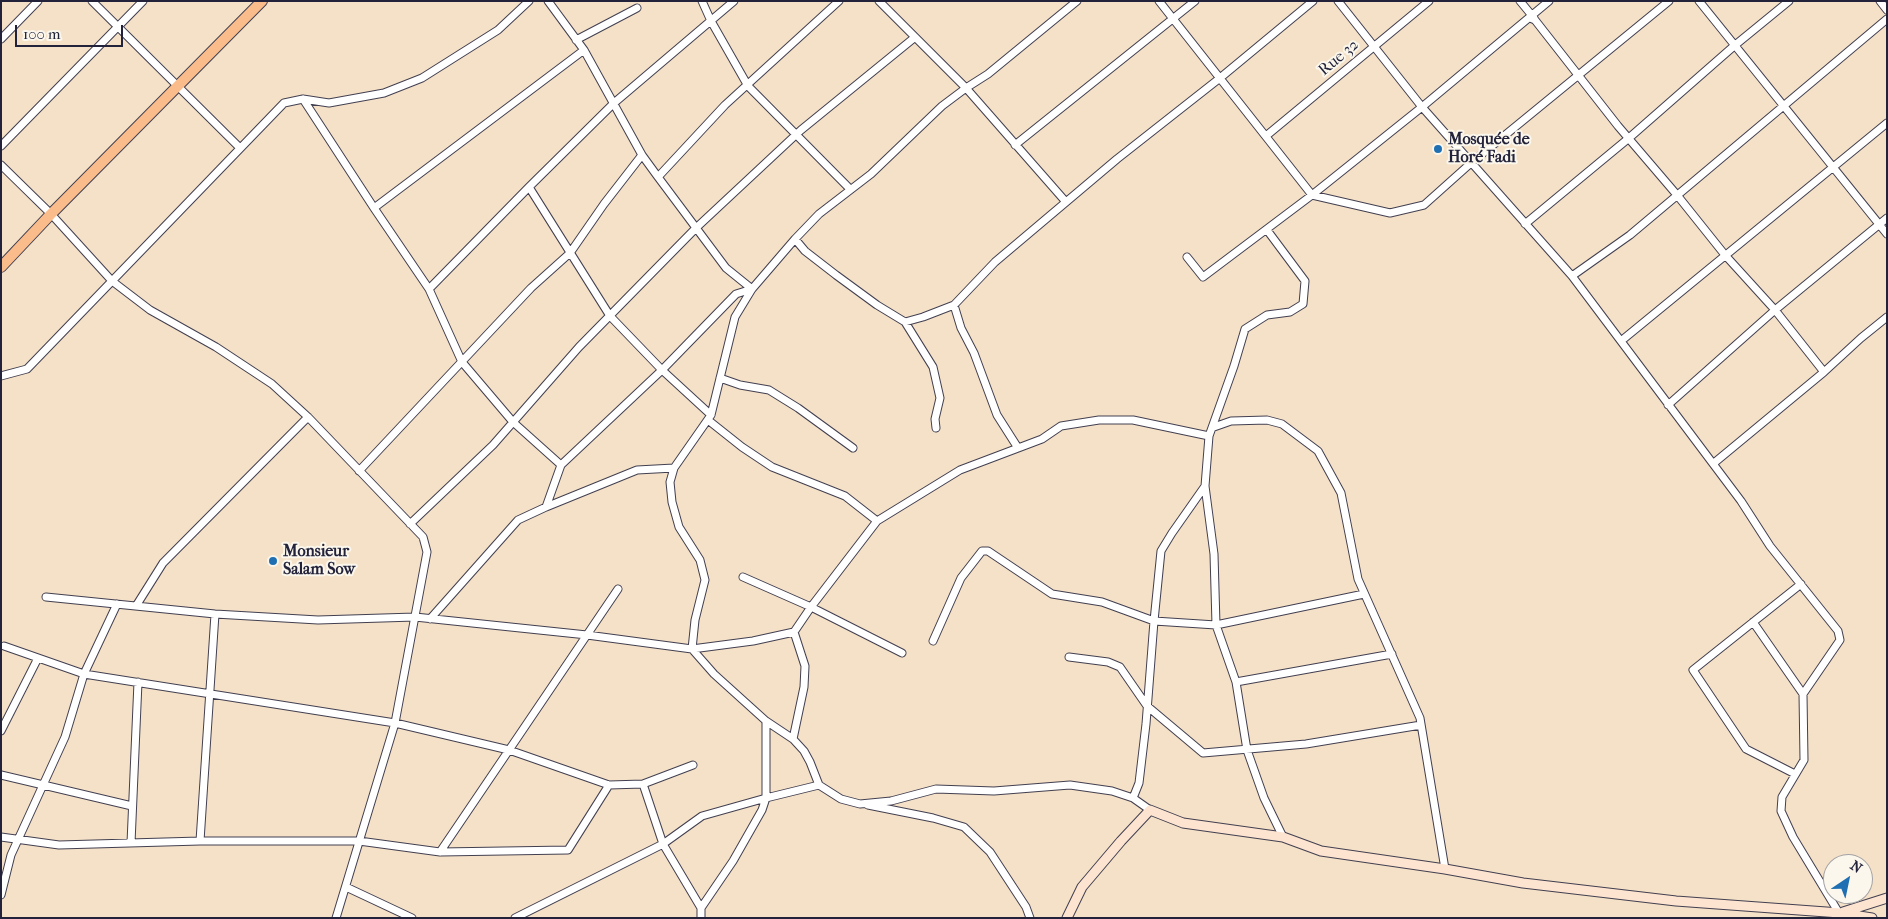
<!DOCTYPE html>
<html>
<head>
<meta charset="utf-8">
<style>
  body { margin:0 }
  #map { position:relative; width:1888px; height:919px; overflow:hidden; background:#f4e1c7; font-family:"IM FELL French Canon",serif }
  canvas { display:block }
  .frame { position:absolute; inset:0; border:2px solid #22223b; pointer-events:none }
  .north { position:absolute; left:1823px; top:854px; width:50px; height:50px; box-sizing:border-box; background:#fbf7ec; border:1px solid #a4a2a5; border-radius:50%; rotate:34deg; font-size:14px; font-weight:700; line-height:20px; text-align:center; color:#22223b }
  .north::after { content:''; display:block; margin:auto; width:18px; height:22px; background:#1f6fb2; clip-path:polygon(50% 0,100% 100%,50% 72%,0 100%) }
  .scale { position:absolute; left:15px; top:25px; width:108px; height:22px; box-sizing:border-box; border:2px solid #22223b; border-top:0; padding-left:6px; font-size:15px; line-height:18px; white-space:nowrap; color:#22223b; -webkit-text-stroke:4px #fbf7ec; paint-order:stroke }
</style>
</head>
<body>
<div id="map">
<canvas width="1888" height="919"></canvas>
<div class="frame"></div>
<div class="north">N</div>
<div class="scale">100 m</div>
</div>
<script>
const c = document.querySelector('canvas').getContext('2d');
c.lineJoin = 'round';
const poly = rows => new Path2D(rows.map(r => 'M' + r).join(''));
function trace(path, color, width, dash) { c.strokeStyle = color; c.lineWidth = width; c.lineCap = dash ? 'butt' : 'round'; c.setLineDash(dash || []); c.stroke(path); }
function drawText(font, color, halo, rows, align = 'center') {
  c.font = font + ' "IM FELL French Canon",serif'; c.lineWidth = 4; c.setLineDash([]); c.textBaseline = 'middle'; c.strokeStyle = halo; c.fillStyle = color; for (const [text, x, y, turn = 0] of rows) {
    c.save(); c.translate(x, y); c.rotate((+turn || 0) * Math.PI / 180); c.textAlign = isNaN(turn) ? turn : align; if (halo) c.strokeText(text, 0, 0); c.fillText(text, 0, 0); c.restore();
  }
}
const street = poly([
  [92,1,240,148],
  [548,1,584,50,642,155,658,177],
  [702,1,711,21,748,86,850,189],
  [879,1,966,88,942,106,871,174,819,214,795,239,752,289,735,317,711,415,674,468,670,482,672,502,679,527,700,560,705,580,695,620,692,649,714,674,766,721,793,739,804,751,810,762,819,785,841,799,860,804,891,801,936,789,994,791,1070,785,1112,791,1133,798,1150,810],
  [1159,1,1312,195,1390,213,1424,205,1471,163,1669,1],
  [1338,1,1422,107,1572,276,1741,501,1770,546,1838,631,1840,640,1803,694,1804,760,1782,797,1781,811,1793,837,1842,918],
  [1520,1,1534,18],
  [1699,1,1887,234],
  [1880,1,1887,10],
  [1530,18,1535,20,1618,126,1677,195,1725,255,1775,310,1824,372,1861,338,1887,317],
  [1,39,38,1],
  [576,40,637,8],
  [303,99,374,208,429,289,462,362,513,422,561,465],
  [1266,136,1429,1],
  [1015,145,1195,1],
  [1,146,143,1],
  [1,165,51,214,112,281,150,310,216,347,272,384,308,417,423,537,427,552,395,723,336,918],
  [529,187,610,316,662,370,711,415],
  [1066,202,966,88,988,74,1077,1],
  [374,208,584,50],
  [1525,224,1629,138,1734,46,1789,1],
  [795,239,805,251,836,275,877,305,905,322,933,367,940,398,935,419,936,428],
  [1187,257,1203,277,1312,195,1422,107,1549,1],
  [1572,276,1630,235,1887,19],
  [429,289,529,187,614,103,734,1],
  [752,289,726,268,658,177,725,105,839,1],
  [954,305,961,328,974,353,997,415,1018,448],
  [905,322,923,317,954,305,995,262,1117,159,1220,78,1313,1],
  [1621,341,1887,123],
  [1,376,27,369,284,103,303,99,329,103,384,93,422,78,498,30,529,1],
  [720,378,740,385,769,390,798,408,853,448],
  [1668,405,1775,310,1887,218],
  [708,420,742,447,772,467,845,496,877,521],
  [1214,427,1231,421,1267,420,1282,424,1318,451,1341,493,1358,579,1420,718,1445,869],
  [1714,463,1824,372],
  [359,471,531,288,570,253,604,204,642,155],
  [1205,486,1214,554,1216,625,1236,682,1247,750,1264,798,1283,837],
  [546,507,561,465,662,370,736,294,752,289],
  [410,524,493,445,579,347,696,228,801,130,914,38],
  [743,577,811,607,902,653],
  [46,597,215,614,318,620,415,617,587,635,692,649,753,641,794,632,811,607,877,521,960,470,1042,439,1061,426,1099,420,1133,420,1209,436],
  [136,606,163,563,308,417],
  [430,619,518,520,546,507,637,470,674,468],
  [1753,622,1803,694],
  [933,641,961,578,982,551,988,551,1052,594,1102,602,1154,621,1216,625,1364,594],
  [4,646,84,674,395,723,509,750,609,785,643,784,693,765],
  [1069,657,1108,662,1120,667,1147,706,1203,753,1306,744,1421,725],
  [1236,682,1392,654],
  [1,731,38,658],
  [793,739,804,687,805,666,794,632],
  [1795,774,1746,749,1693,670,1801,584],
  [1,775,132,806],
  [643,784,663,844,701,908],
  [1133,798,1139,783,1146,724,1154,621,1161,551,1172,533,1205,486,1209,436,1234,366,1245,329,1267,315,1290,312,1303,304,1305,281,1267,230],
  [868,805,933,818,964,827,990,852,1026,907,1030,918],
  [1,837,59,845,200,841,359,841,440,852,568,850,609,785],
  [200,841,215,614],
  [131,843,138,682],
  [440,852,618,589],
  [346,887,412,918],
  [1,895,11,855,65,737,84,674,117,604],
  [515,918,663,844,702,816,766,798,819,785],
  [701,918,701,908,733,861,762,810,766,798,766,721]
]);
const secondary = poly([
  [1843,912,1887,898],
  [1067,918,1082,887,1121,841,1150,810,1183,823,1283,837,1321,851,1445,869,1523,883,1676,901,1840,913,1872,918]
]);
const primary = poly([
  [1,267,51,214,262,1]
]);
trace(street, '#423f50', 9);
trace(secondary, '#423f50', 11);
trace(primary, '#423f50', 12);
trace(street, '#fff', 7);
trace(secondary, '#fde4d1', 9);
trace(primary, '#fabc8b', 10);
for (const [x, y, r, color] of [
  [1438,149,5,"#1f6fb2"],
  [273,561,5,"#1f6fb2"]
]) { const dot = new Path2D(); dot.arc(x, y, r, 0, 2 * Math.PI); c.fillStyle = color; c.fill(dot); trace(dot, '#fbf7ec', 2); }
drawText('16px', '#22223b', '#fbf7ec', [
  ["Rue 32",1339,58,-40]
]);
drawText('bold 16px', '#22223b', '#fbf7ec', [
  ["Mosquée de",1448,140],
  ["Horé Fadi",1448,158],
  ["Monsieur",283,552],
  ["Salam Sow",283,570]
], 'left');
</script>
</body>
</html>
